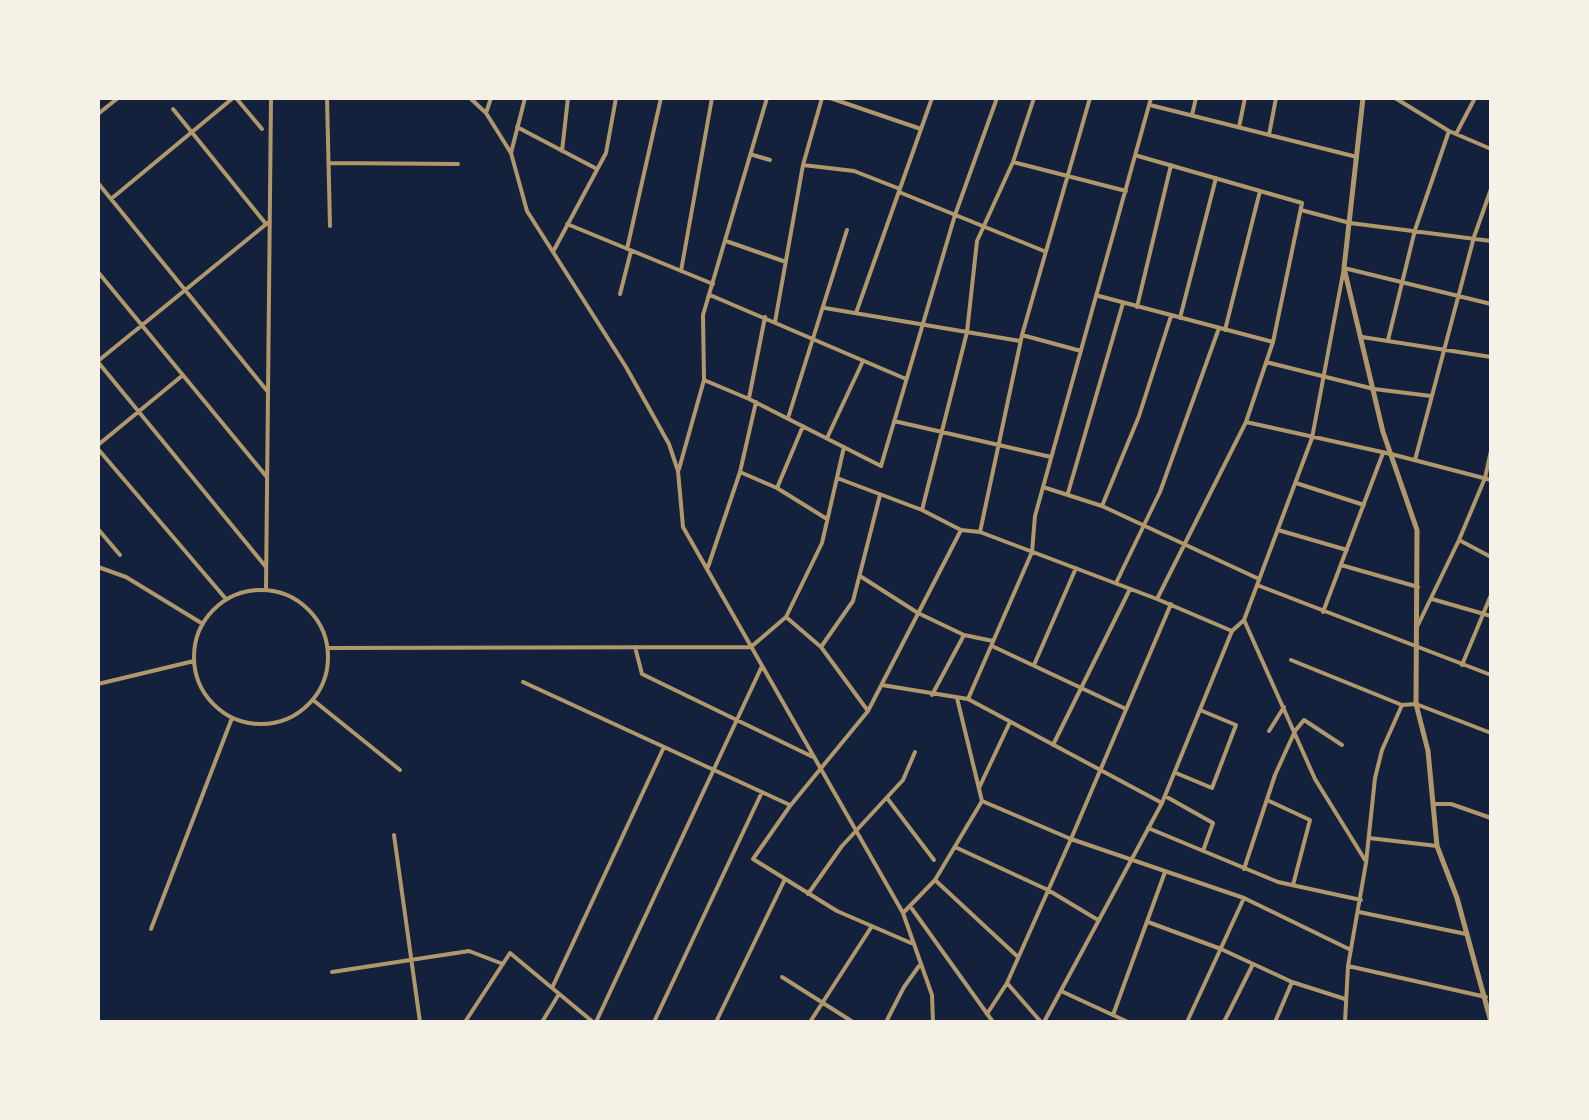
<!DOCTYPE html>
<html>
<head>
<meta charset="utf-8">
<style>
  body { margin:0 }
  #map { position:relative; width:1589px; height:1120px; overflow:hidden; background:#14213d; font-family:Poppins,sans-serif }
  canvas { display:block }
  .frame { position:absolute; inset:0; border:100px solid #f6f1e7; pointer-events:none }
</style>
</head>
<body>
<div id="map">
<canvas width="1589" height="1120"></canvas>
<div class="frame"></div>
</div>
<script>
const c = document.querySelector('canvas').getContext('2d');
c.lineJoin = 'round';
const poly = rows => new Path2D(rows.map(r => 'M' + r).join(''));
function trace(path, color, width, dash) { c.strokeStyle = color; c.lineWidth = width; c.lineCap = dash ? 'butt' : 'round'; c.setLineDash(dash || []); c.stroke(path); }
trace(poly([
  [236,98,262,129],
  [327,98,330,226],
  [470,98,486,113,511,153,527,211,626,367,669,444,678,471,683,527,903,913,932,995,933,1022],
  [830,98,921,129],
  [1395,98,1449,131,1491,149],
  [1150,105,1357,157],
  [173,109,266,224],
  [486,113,491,98],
  [98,114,118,98],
  [1192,115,1196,98],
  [517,127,597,169],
  [1239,127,1245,98],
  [1456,134,1475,98],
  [1269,135,1276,98],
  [562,151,568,98],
  [511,153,525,98],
  [753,155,770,160],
  [1138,156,1302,203,1273,342,1246,422],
  [1013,162,1126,191],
  [329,163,458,164],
  [803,165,854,171,900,189],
  [98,183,268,392],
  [899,192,1044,251],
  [111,199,233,98],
  [1301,210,1350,223,1491,241],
  [567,224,713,284],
  [726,241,786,262],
  [627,249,661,98],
  [554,250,606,153,616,98],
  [681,271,712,98],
  [98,272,266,476],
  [620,294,631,251],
  [710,295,906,379],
  [1099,296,1273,342],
  [1137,307,1171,165],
  [825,308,1020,341],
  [856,313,932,98],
  [1180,318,1216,178],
  [775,322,803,165,822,98],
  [1225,330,1260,191],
  [1022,335,1081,351],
  [1362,337,1491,357],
  [1388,340,1415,230,1449,131],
  [98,361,270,221],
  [98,362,266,567],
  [1266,362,1374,389,1431,396],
  [704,380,749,399,881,466,955,215,997,98],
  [749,398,765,317],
  [788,418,847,230],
  [894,421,1051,457],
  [827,438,863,361],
  [98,445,183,375],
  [98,449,226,599],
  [1415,460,1474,237,1491,189],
  [679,469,704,380,703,315,767,98],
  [740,472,777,488,827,519],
  [837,478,922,510,961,530,980,532,1157,599,1232,631],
  [1296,483,1364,505],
  [1043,487,1102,506,1259,579],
  [777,488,803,426],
  [1068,493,1123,303],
  [1102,506,1139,416,1171,316],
  [922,510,967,332,977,241,1013,162,1034,98],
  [98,529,120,555],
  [1278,530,1347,550],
  [980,532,1022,335,1090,98],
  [1459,540,1491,557],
  [1341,565,1418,587],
  [98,567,126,577,203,624],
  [708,567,740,472,756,402],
  [860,576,918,613,964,635,993,641],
  [1116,583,1160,492,1219,328],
  [1257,585,1491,675],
  [266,589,271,98],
  '194 657a67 67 0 1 1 134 0a67 67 0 1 1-134 0Z',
  [1157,599,1246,422,1391,454,1491,480],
  [1432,599,1491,616],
  [1323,612,1383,453],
  [786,617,821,647,868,711],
  [1244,620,1315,779,1365,860],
  [1418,625,1459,540,1485,478,1491,451],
  [992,646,1126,709],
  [635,647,642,674,813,757],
  [821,647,853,601,880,495],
  [328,648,751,647,786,617,822,543,844,447],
  [1291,660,1402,705,1416,704,1491,733],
  [1034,665,1076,568],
  [1462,665,1491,595],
  [523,682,790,805],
  [98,684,194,661],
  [882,685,968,699,1162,803,1044,1022],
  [932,695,964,635],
  [968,699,1032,552,1035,516,1151,98],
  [313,700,400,770],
  [1269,731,1284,707],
  [1053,745,1130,589],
  [1176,773,1212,788,1236,725,1200,710],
  [979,788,1010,722],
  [1165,796,1213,823,1203,851],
  [887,798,934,860],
  [1267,800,1310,820,1293,885],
  [982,801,1071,839,1244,898,1351,950],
  [1162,803,1232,631,1244,620,1312,438,1344,268,1491,304],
  [1433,804,1451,804,1491,818],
  [1148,828,1278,882,1361,900],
  [394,835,420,1022],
  [1369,838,1437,846],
  [955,847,1048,890,1098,920],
  [1244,869,1275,775,1295,731,1304,720,1342,745],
  [935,880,1018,957],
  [808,894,842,846,903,780,915,752],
  [910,906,993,1022],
  [1359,912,1466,934],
  [903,913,935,880,982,801,957,698],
  [1148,922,1221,949,1292,982,1345,999],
  [151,929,232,718],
  [911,943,837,911,753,859,790,806,868,711,961,530],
  [1348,966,1486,997],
  [332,972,469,951,503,964],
  [782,977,853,1022],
  [1007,983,1041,1022],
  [552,988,664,747],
  [1061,991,1128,1022],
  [987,1014,1007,983,1071,839,1171,604],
  [1113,1015,1165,872],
  [465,1022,510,953,593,1022],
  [542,1022,559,994],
  [596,1022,762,666],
  [654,1022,762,792],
  [716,1022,785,879],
  [810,1022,872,926],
  [886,1022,904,987,919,966],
  [1187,1022,1244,898],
  [1224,1022,1253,964],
  [1275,1022,1292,982],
  [1345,1022,1348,966,1366,863,1375,778,1382,750,1402,705]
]), '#b1986c', 4);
trace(poly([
  [1363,98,1344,268,1383,432,1417,530,1416,704,1428,751,1437,846,1457,898,1491,1022]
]), '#b1986c', 5);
</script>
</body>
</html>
